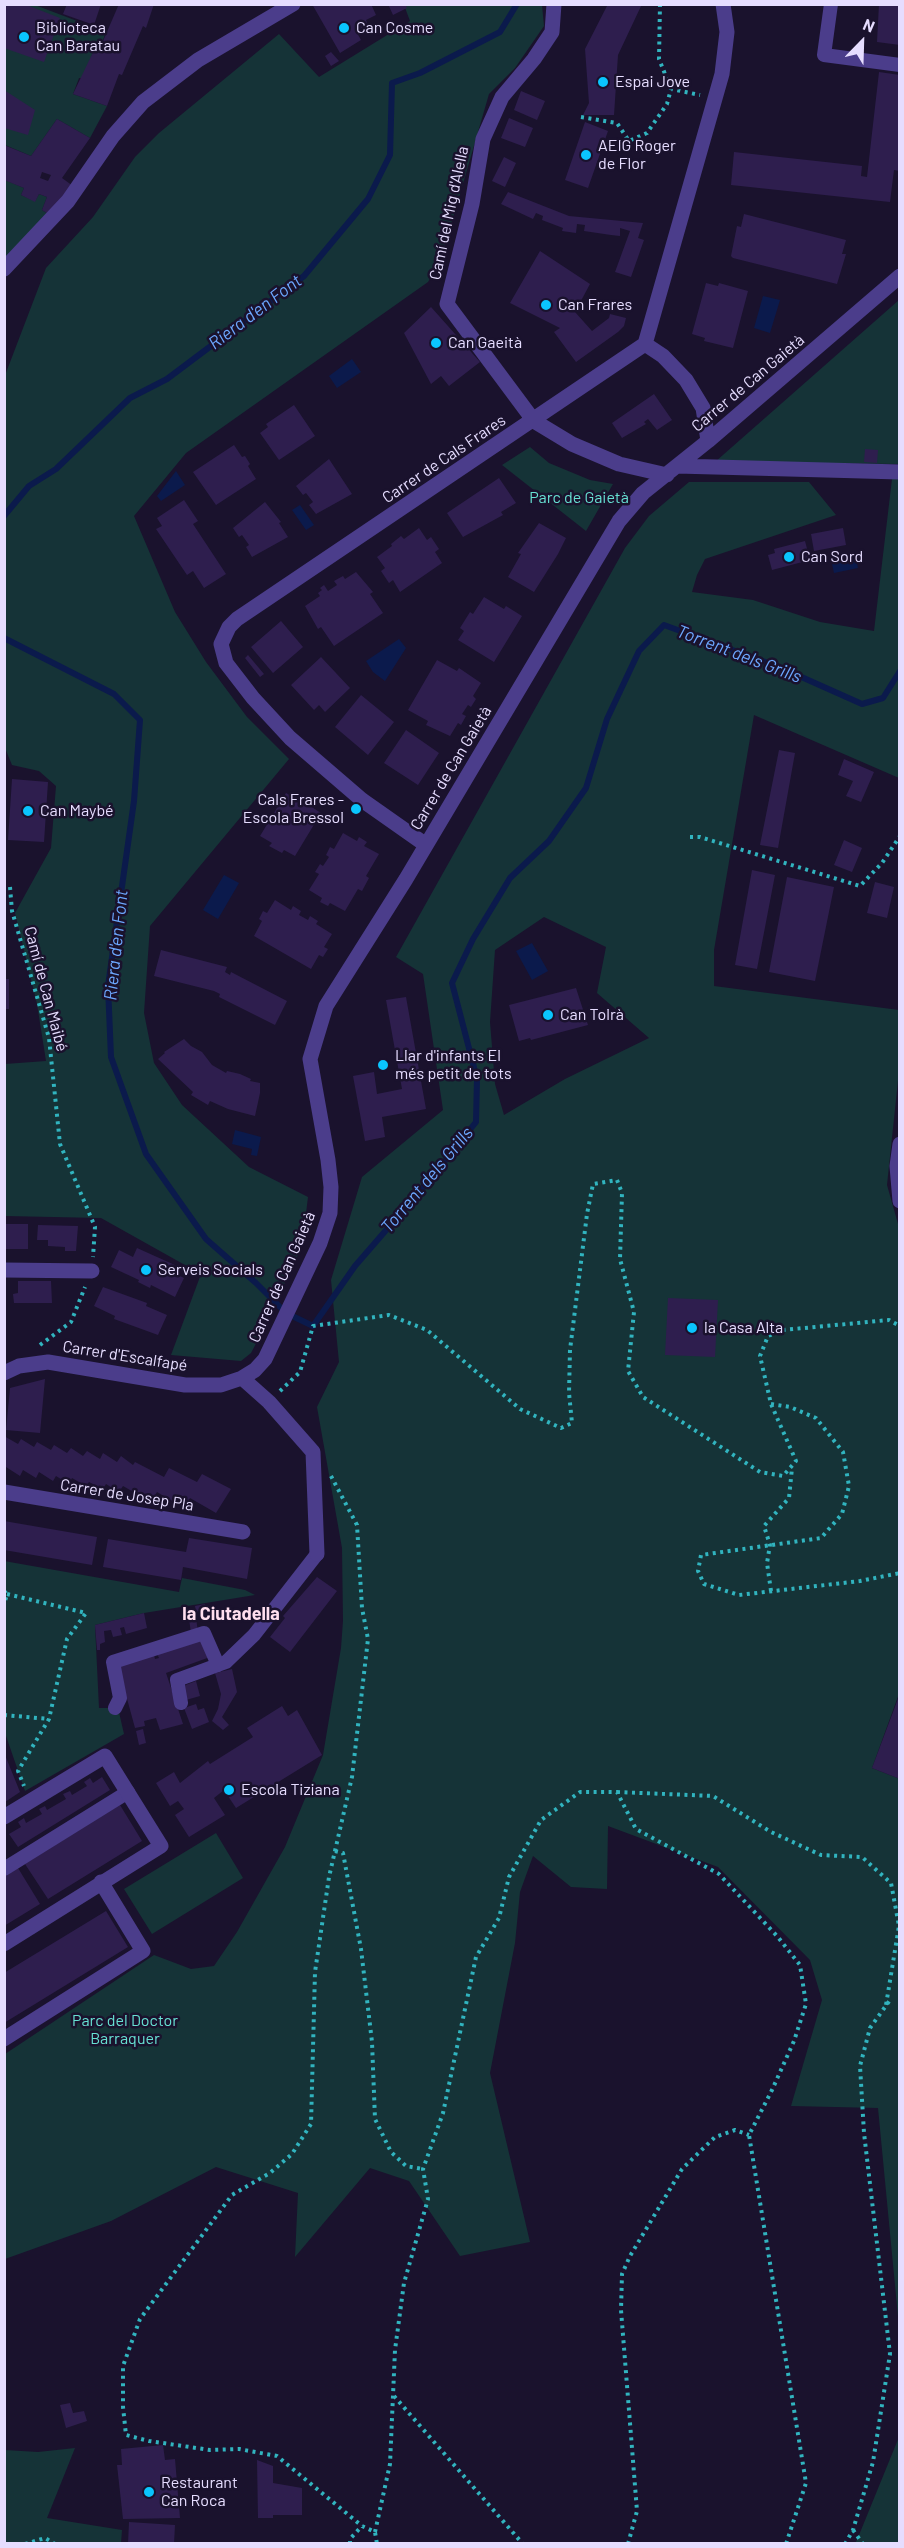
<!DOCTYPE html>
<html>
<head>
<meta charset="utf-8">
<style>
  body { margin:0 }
  #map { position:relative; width:904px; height:2548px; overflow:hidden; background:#1a122d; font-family:Barlow,sans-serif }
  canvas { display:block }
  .frame { position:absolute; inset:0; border:6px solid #e6ddff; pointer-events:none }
  .north { position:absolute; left:832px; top:12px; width:60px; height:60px; -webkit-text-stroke:4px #1a122d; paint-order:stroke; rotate:23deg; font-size:16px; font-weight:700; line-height:24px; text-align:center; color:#e6ddff }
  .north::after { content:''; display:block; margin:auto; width:21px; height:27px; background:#e6ddff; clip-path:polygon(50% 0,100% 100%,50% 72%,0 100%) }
</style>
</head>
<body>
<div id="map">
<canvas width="904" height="2548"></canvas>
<div class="frame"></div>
<div class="north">N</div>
</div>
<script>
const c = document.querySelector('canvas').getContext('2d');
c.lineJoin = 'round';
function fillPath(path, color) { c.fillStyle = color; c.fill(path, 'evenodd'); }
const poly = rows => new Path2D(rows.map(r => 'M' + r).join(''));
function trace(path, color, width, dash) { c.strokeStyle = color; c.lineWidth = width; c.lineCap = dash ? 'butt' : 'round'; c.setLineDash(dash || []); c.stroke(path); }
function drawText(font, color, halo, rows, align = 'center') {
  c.font = font + ' Barlow,sans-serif'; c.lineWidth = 5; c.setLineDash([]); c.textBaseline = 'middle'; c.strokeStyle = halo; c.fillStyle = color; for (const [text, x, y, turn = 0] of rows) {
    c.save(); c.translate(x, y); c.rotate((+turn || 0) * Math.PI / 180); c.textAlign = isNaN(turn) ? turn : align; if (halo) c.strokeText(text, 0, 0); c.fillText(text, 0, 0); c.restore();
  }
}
fillPath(poly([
  [5,4,35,5,106,32,100,48,96,46,82,78,79,78,73,94,107,106,90,138,57,119,31,156,5,145],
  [404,5,542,5,544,26,515,68,489,94,442,256,428,282,186,453,134,516,175,612,206,662,247,717,289,759,150,926,144,1013,154,1063,182,1105,249,1167,308,1197,302,1246,261,1334,251,1353,241,1361,171,1355,201,1274,101,1218,5,1216,5,1064,46,1061,37,1004,15,913,51,848,56,786,39,771,12,765,5,748,4,378,46,268,93,217,135,157,159,133,279,34,319,77,410,21],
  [5,180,24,188,21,195,35,201,39,194,47,197,42,210,50,215,5,263],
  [899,300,899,464,715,462],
  [530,447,549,463,590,480,613,484,586,531,502,465],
  [892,479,899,479,899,778,754,715,714,950,714,986,899,1010,899,1071,887,1185,900,1231,900,1691,872,1768,900,1779,899,2327,878,2108,791,2106,822,2000,810,1960,718,1867,608,1826,607,1889,571,1887,533,1856,520,1892,515,1943,490,2073,530,2242,460,2256,409,2181,370,2168,295,2257,298,2193,216,2167,111,2221,5,2259,5,2054,154,1955,191,1969,214,1966,237,1932,285,1847,323,1755,341,1648,343,1621,342,1548,317,1407,339,1362,331,1280,362,1177,443,1110,423,974,396,957,625,548,649,516,689,482,809,482,836,515,705,559,697,575,692,592,753,600,820,622,874,631],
  [544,917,606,947,597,993,649,1038,565,1079,504,1115,495,1084,490,1022,495,950],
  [4,1561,179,1592,182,1578,245,1590,255,1595,144,1613,95,1625,99,1708,118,1708,124,1734,25,1791,5,1733],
  [216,1833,243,1878,152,1934,124,1889],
  [899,2437,899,2543,855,2543,857,2540],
  [75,2448,47,2518,122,2530,121,2543,5,2543,5,2450,38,2452]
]), '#153337');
fillPath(poly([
  [763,296,780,300,770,333,754,328],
  [352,359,361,372,337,388,329,376],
  [176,471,185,485,161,501,157,496],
  [300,505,314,525,306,530,292,510],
  [856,558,858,568,834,573,832,564],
  [399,639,406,648,385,681,373,672,366,661],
  [224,875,239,883,218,919,203,910],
  [532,943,548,971,532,980,516,951],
  [235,1130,261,1137,257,1156,251,1155,252,1149,232,1144]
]), '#0b1a4c');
trace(poly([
  [4,516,29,486,56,469,130,398,167,379,304,276,368,199,390,155,392,83,420,73,500,32,517,4],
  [4,638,114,694,140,720,134,801,108,986,111,1057,146,1154,206,1239,256,1283,286,1313,313,1326,355,1266,433,1176,476,1122,477,1079,452,983,473,939,510,878,549,841,586,788,607,719,639,651,664,625,779,667,862,704,883,698,900,671]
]), '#0b1a4c', 6);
fillPath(poly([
  [4,4,24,4,60,18,44,62,4,48],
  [67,4,101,4,94,25,63,14],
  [119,4,154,4,146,28,143,26,122,75,119,74,107,106,73,94,96,46,100,48],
  [312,4,371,4,376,15,366,20,368,25,356,31,361,40,340,53],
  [388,4,405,4,407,8,393,15],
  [608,4,642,4,618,55,614,115,583,115,589,103,585,49],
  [879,4,900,4,900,45,877,42],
  [331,52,339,61,331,66,325,56],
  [879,72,900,75,900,171,894,170,890,202,731,185,734,152,862,166,861,176,867,177],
  [4,90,35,110,28,135,4,128],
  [521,91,545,101,537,120,514,110],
  [509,118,533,128,525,147,501,138],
  [57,119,90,138,62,178,73,186,50,215,42,210,47,197,39,194,35,202,21,195,24,188,4,180,4,145,31,156],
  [42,172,51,175,48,181,40,178],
  [585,122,608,131,588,188,565,180],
  [504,157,516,163,505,187,492,181],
  [508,192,569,216,643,223,638,238,644,240,631,277,615,272,630,231,620,228,620,236,611,235,584,231,585,225,577,224,576,233,562,231,563,228,542,220,543,216,536,213,533,219,501,204],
  [744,214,846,240,842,254,846,254,837,284,733,258,731,256,737,226,741,227],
  [540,251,590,284,575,312,592,331,609,318,610,314,626,318,624,326,618,332,576,362,554,332,560,328,510,303],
  [706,283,718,286,719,283,748,291,733,348,704,341,705,338,692,334],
  [431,307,480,362,449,386,441,376,431,384,404,333],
  [654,394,672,420,657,430,648,419,644,422,646,424,622,438,612,423],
  [294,405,315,436,279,460,260,433,268,427,266,424],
  [234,445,242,457,245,456,250,464,248,466,256,479,216,505,193,472],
  [865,449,878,450,877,463,864,462],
  [329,459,352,494,316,514,309,505,313,502,306,493,303,495,296,486],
  [499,478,516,503,501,512,503,515,463,537,447,513],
  [184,500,198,521,193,524,226,574,204,588,193,571,187,575,156,529,162,526,157,518],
  [265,502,281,522,279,523,288,537,252,557,246,547,249,545,242,535,239,537,233,528],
  [539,523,566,538,558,554,534,592,508,577,521,554,518,553],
  [419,528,427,540,431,537,439,549,435,552,442,563,400,592,393,580,389,583,381,571,385,568,377,557,392,546,391,544,401,536,404,539],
  [843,528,846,545,814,551,811,534],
  [805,541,810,560,772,570,768,555,775,553,774,549],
  [356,572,373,592,370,594,383,613,334,646,321,627,318,629,305,606,320,596,318,593,322,590,320,588,324,585,328,591,337,585,334,581,343,576,345,579],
  [484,597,504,609,506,606,522,616,494,662,458,640,464,631,460,628,470,612,473,614],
  [281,621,303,647,273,673,251,647],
  [248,655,264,674,260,677,245,658],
  [321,657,350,688,325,712,319,705,314,710,291,685],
  [437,660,457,671,459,668,481,683,473,696,476,699,471,707,468,705,462,714,466,716,461,725,458,723,450,736,426,725,428,721,408,710],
  [361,695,394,722,368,755,335,727],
  [406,730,439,753,418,785,384,763],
  [779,750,795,753,778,848,760,845],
  [844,759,874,772,861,802,846,796,853,781,838,775],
  [12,779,48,782,44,842,8,840],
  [286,793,297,799,300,796,307,800,312,803,310,806,321,813,295,856,284,850,282,853,269,846,272,843,260,836],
  [343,833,357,841,359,837,367,842,364,846,379,854,366,876,369,878,362,891,358,889,345,911,330,903,328,906,320,902,322,898,309,890,319,874,315,872,320,864,323,866,329,857,326,855,330,847,334,849],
  [844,840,862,848,852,872,834,865],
  [752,870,775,875,757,969,735,965],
  [787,877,834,887,815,981,769,972],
  [875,882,894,887,887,918,867,913],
  [275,900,291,910,293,906,301,911,299,915,308,920,310,916,318,921,316,924,332,934,324,947,328,949,323,957,319,955,311,969,254,936,262,921,259,919,263,911,267,913],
  [161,950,227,967,225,972,230,975,231,972,287,1001,275,1025,219,997,220,994,214,991,154,976],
  [4,979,9,979,9,1009,4,1009],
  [576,988,588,1025,531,1040,530,1038,519,1041,509,1005],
  [406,997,426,1109,382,1117,385,1137,365,1141,353,1076,374,1072,377,1094,402,1089,386,1000],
  [184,1039,191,1046,202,1052,212,1065,226,1073,227,1071,240,1074,251,1079,250,1081,260,1083,260,1093,255,1116,228,1109,210,1101,208,1105,191,1095,193,1092,158,1059,165,1053,164,1052],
  [4,1224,28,1224,28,1249,4,1249],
  [38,1225,78,1226,76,1251,65,1251,65,1247,48,1246,48,1240,37,1240],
  [137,1248,177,1266,174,1273,184,1278,175,1297,151,1285,150,1288,138,1282,139,1280,111,1267,119,1250,133,1257],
  [18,1281,51,1281,52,1303,14,1303,13,1294,18,1293],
  [103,1287,147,1303,146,1306,167,1315,158,1335,114,1319,115,1316,94,1306],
  [668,1298,718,1300,715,1357,665,1355],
  [45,1379,40,1433,6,1430,10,1388],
  [4,1436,18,1444,21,1439,34,1447,37,1442,51,1450,54,1445,67,1453,71,1448,83,1456,87,1451,100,1459,103,1453,117,1462,121,1456,133,1465,135,1462,164,1477,169,1468,197,1482,202,1474,231,1489,216,1513,190,1498,184,1508,157,1492,151,1502,123,1486,119,1492,106,1484,103,1489,89,1482,86,1486,72,1478,69,1484,56,1476,53,1481,39,1472,36,1478,23,1470,20,1476,6,1467,4,1470],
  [4,1521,97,1537,92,1565,4,1550],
  [189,1538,252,1548,247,1579,183,1567,181,1580,103,1567,108,1539,186,1552],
  [317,1577,337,1591,290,1652,270,1637,285,1618,283,1616],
  [205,1604,206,1610,196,1612,195,1606],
  [144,1613,147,1628,126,1634,124,1627,120,1628,122,1635,113,1637,111,1630,104,1631,105,1642,100,1644,100,1650,97,1650,95,1625],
  [196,1618,198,1632,191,1633,189,1619],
  [201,1638,210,1657,166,1673,183,1724,160,1730,156,1718,144,1721,145,1726,135,1728,117,1662,153,1651,155,1659,159,1658,157,1654],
  [232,1669,237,1692,222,1717,229,1725,223,1730,212,1721,218,1709,221,1694,215,1673],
  [196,1681,200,1696,186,1700,183,1686],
  [899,1696,900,1696,900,1779,872,1768],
  [196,1704,198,1710,204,1708,209,1722,192,1729,184,1708],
  [282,1706,288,1716,297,1710,322,1755,236,1808,224,1790,214,1798,225,1815,189,1837,175,1815,184,1809,178,1801,170,1806,156,1783,174,1772,180,1783,208,1761,210,1764,253,1737,247,1728],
  [143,1729,146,1743,139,1745,136,1731],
  [5,1755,20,1792,5,1802],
  [102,1777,110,1790,18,1847,9,1834,21,1827,18,1822,24,1818,26,1823,42,1814,39,1809,45,1806,47,1810,66,1799,63,1794,70,1791,72,1795,87,1786,84,1782,90,1778,93,1783],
  [120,1805,142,1841,48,1899,25,1864],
  [18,1868,40,1904,4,1926,4,1877],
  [106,1911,128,1947,4,2023,4,1973],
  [70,2403,73,2413,84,2411,87,2421,66,2428,60,2405],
  [163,2445,165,2460,175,2459,180,2518,123,2519,117,2465,122,2465,121,2449],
  [257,2460,273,2466,273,2483,302,2488,302,2515,273,2515,273,2518,258,2518],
  [129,2522,175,2525,174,2544,128,2544]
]), '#2e1e4e');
trace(poly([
  [660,4,659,59,671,89],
  [581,117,617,123,629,141,647,133,667,104,671,89,700,95],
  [690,837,700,837,860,886,882,863,900,836],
  [10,887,12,911,49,1038,60,1144,95,1227,93,1257],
  [40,1345,71,1322,85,1287],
  [280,1391,300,1372,313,1326,389,1315,427,1330,520,1409,561,1428,572,1423,569,1393,570,1350,587,1214,593,1184,617,1180,622,1193,620,1259,634,1312,628,1371,643,1397,760,1472,783,1476,796,1461,771,1404,760,1356,768,1336,783,1330,889,1320,900,1326],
  [771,1404,790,1407,816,1418,843,1452,849,1486,842,1514,821,1538,701,1555,698,1571,704,1584,739,1595,860,1581,900,1573],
  [331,1476,357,1525,362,1608,368,1639,352,1777,329,1877,315,1972,311,2124,292,2154,270,2173,232,2195,140,2319,123,2366,123,2407,126,2435,149,2441,210,2450,239,2449,277,2456,362,2526,375,2532,377,2544],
  [4,1591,7,1594,4,1605],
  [771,1591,767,1563,770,1545,764,1526,789,1498,792,1468],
  [7,1594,86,1613,67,1639,49,1719,18,1771,24,1786],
  [4,1715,49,1719],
  [617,1792,713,1796,771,1832,821,1855,862,1857,891,1883,899,1926,886,2005],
  [335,1851,343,1853,361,1949,372,2042,375,2119,391,2152,406,2166,423,2169],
  [394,2396,523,2544],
  [853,2530,863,2544],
  [375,2532,390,2464,395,2350,404,2283,428,2199,423,2169,443,2113,476,1957,499,1918,509,1877,541,1820,580,1792,617,1792,636,1829,719,1874,777,1936,800,1965,806,2004,794,2041,772,2090,749,2135,806,2483,786,2544],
  [25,2544,45,2538,55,2544],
  [350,2544,350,2539,362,2526],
  [628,2544,637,2511,621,2310,622,2274,630,2256,682,2169,715,2137,735,2130,749,2135],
  [845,2544,853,2530,873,2462,890,2354,864,2133,860,2066,870,2028,890,2000]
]), '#31b4bf', 4, [3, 4.5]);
trace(poly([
  [831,4,824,55,900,65],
  [181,1703,177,1680,226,1662,254,1635,317,1554],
  [115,1708,120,1698,113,1662,204,1633,218,1665],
  [4,1869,128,1792]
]), '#4b3d8b', 14);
trace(poly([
  [554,4,552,32,534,59,502,97,483,139,472,204,447,304,534,421,572,444,619,464,667,475],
  [4,269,68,201,113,136,143,102,198,60,293,4],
  [645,344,663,356,686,380,703,408,708,441],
  [677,466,900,472],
  [426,845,362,800,290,738,253,698,226,663,221,644,229,627,237,619,645,344,722,74,727,32,723,4],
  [900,1144,897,1166,900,1201],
  [4,1270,92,1271],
  [4,1373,19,1366,48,1362,185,1385,221,1385,242,1378,255,1370,265,1359,320,1243,330,1213,331,1187,328,1160,310,1059,326,1006,406,879,619,521,643,493,708,441,900,276],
  [242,1378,269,1402,313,1452,317,1554],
  [4,1492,243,1532],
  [4,1817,105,1756,161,1846,4,1944],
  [4,2039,143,1951,101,1882]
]), '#4b3d8b', 15);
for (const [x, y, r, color] of [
  [344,28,6,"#0ac5fe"],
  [24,37,6,"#0ac5fe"],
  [603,82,6,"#0ac5fe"],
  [586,155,6,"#0ac5fe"],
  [546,305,6,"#0ac5fe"],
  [436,343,6,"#0ac5fe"],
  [789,557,6,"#0ac5fe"],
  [356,809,6,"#0ac5fe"],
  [28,811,6,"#0ac5fe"],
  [548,1015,6,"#0ac5fe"],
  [383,1065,6,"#0ac5fe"],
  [146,1270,6,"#0ac5fe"],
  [692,1328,6,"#0ac5fe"],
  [229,1790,6,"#0ac5fe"],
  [149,2492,6,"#0ac5fe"]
]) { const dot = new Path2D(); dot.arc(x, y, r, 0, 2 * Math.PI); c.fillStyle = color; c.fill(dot); trace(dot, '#1a122d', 2); }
drawText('16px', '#e6ddff', '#1a122d', [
  ["Biblioteca",36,28],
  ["Can Baratau",36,46],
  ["Can Cosme",356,28],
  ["Espai Jove",615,82],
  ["AEIG Roger",598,146],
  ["de Flor",598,164],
  ["Can Frares",558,305],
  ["Can Gaeità",448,343],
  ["Can Sord",801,557],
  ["Cals Frares -",344,800,"right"],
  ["Escola Bressol",344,818,"right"],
  ["Can Maybé",40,811],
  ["Can Tolrà",560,1015],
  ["Llar d'infants El",395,1056],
  ["més petit de tots",395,1074],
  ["Serveis Socials",158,1270],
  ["la Casa Alta",704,1328],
  ["Escola Tiziana",241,1790],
  ["Restaurant",161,2483],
  ["Can Roca",161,2501]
], 'left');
drawText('16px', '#e6ddff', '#1a122d', [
  ["Camí del Mig d'Alella",449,213,-78],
  ["Carrer de Can Gaietà",748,383,-40],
  ["Carrer de Cals Frares",444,459,-34],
  ["Carrer de Can Gaietà",451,768,-59],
  ["Camí de Can Maibé",46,989,75],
  ["Carrer de Can Gaietà",282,1277,-66],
  ["Carrer d'Escalfapé",125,1356,9],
  ["Carrer de Josep Pla",127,1495,9]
]);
drawText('16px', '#67e1d3', '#1a122d', [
  ["Parc de Gaietà",579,498],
  ["Parc del Doctor",125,2021],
  ["Barraquer",125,2039]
]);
drawText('italic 18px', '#6ca7fe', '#1a122d', [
  ["Riera d'en Font",255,312,-37],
  ["Torrent dels Grills",739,654,21],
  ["Riera d'en Font",116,945,-84],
  ["Torrent dels Grills",427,1180,-50]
]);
drawText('bold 18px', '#ffdfef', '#1a122d', [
  ["la Ciutadella",231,1614]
]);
</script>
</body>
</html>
